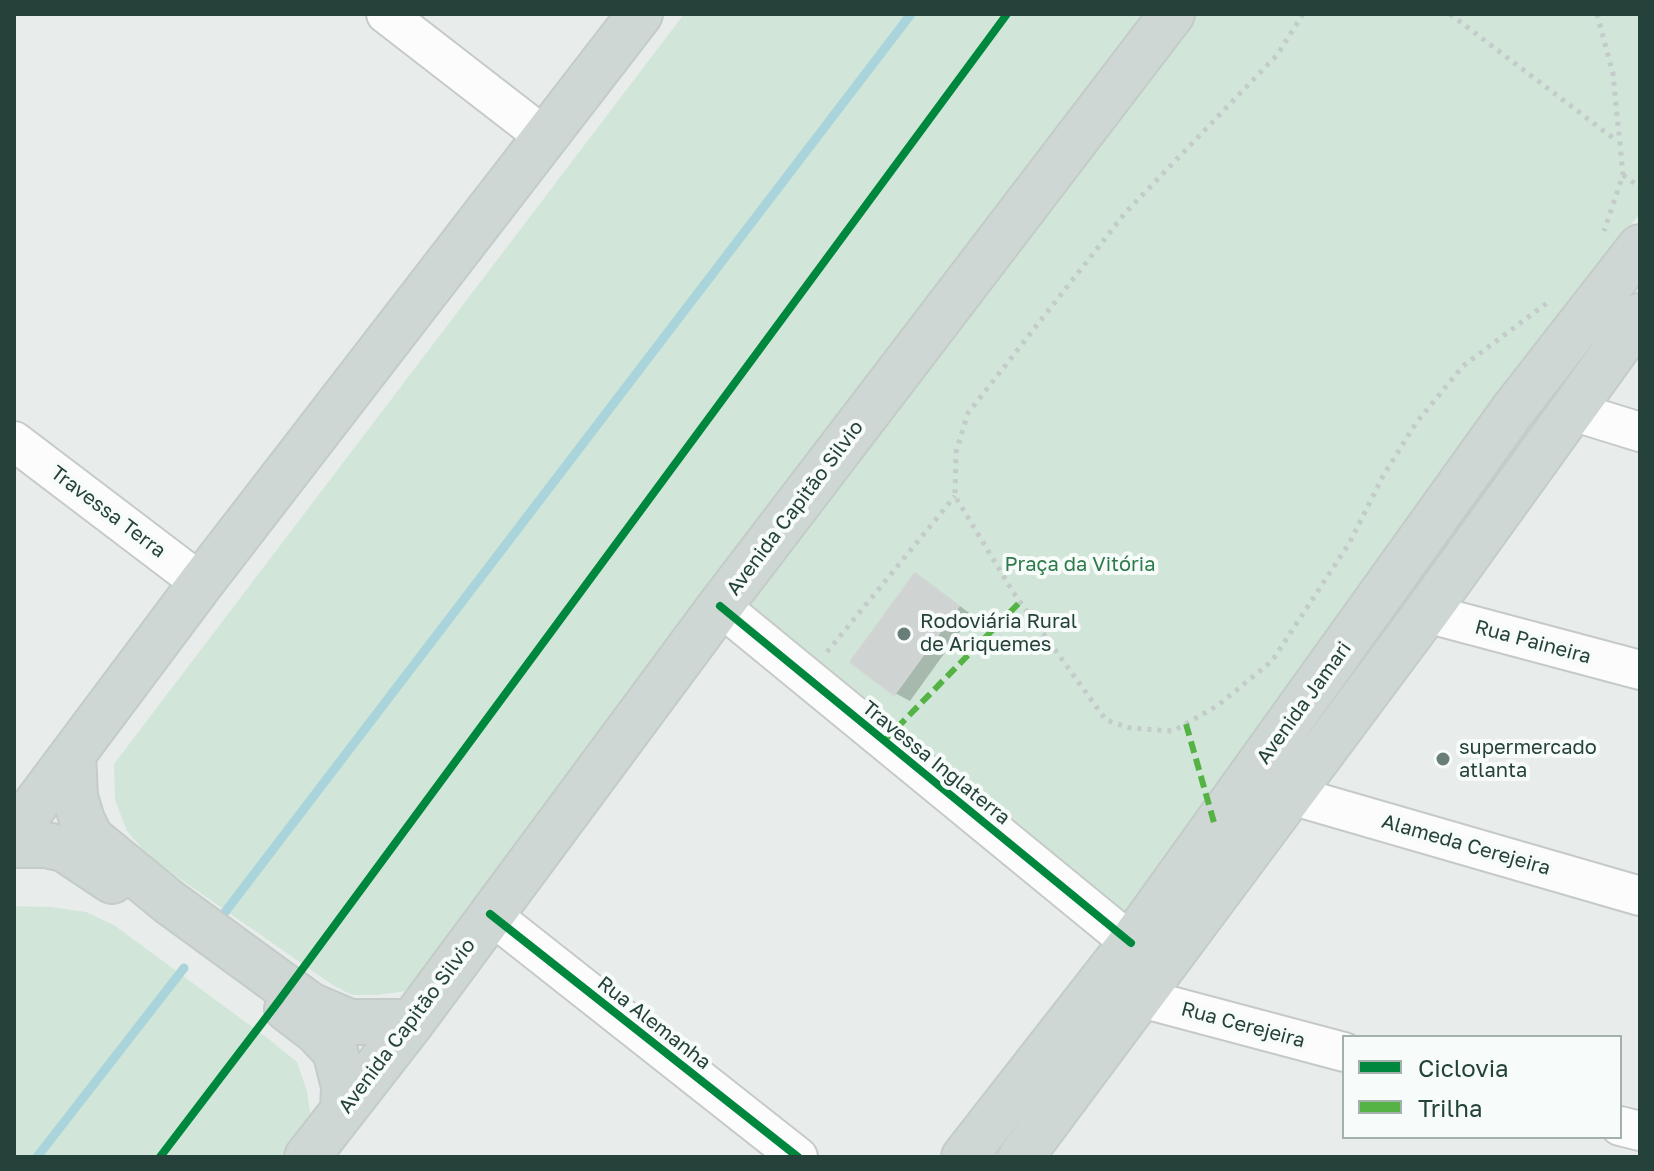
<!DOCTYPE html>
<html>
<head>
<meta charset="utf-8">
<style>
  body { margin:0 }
  #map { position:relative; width:1654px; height:1171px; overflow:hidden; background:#e8edeb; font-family:"Golos Text",sans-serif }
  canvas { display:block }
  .frame { position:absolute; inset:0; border:16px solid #24423a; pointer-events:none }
  .legend { position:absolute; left:1342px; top:1035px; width:280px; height:104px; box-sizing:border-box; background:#f7fbf9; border:2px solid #a3b1ad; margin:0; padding:10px 14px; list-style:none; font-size:24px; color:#24423a }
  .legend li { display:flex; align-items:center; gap:16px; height:40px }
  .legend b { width:40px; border:2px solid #a3b1ad }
</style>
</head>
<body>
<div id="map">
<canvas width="1654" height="1171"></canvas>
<div class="frame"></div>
<ul class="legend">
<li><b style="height:10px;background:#00873e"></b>Ciclovia</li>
<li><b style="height:10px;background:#55b346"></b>Trilha</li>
</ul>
</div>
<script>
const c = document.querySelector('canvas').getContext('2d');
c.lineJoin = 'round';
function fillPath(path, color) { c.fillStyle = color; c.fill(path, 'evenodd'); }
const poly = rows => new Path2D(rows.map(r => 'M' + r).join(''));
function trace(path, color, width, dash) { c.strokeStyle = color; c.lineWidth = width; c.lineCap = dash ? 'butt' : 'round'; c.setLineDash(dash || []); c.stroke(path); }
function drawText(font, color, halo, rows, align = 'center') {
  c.font = font + ' "Golos Text",sans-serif'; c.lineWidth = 8; c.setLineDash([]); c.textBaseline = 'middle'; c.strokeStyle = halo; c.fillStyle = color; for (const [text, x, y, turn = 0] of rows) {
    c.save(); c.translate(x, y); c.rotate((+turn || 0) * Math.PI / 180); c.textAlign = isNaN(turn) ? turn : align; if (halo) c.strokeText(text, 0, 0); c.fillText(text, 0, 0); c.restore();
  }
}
fillPath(poly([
  [684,14,1150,14,416,990,376,995,352,995,334,986,150,858,127,831,115,800,114,764],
  [1187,14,1640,14,1640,213,1123,916,743,615],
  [14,906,51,907,86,912,114,925,270,1040,297,1062,307,1091,312,1125,290,1157,14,1157]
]), '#d1e6d8');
fillPath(poly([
  [930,584,972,615,910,701,895,693]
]), '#0003');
trace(poly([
  [219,920,911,14],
  [37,1157,184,968]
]), '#a9d4db', 9);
const building = poly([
  [915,573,959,606,894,695,850,662,915,573]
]);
fillPath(building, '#cfd4d2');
trace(building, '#d1d6d4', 2);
const minor = poly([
  [386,14,545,137],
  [1572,411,1640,432],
  [14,441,201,583],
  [720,606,1131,943],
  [1426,613,1640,670],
  [1291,795,1640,896],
  [490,914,798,1157],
  [1141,998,1344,1052],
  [1620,1126,1640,1131]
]);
const major = poly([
  [73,754,75,797,82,820,91,838,169,902,310,1005,350,1022,412,1022],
  [14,833,201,583,640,14],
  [14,845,46,845,64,849,112,881],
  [287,1009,316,1031,335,1051,344,1086,343,1111],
  [307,1157,412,1022,720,606,1172,14],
  [964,1157,1131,943,1513,410,1640,247],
  [1021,1157,1426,613,1640,316]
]);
trace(minor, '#c5cac8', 42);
trace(major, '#c3ccc9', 48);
trace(poly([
  [1303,14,1277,55,1125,213,968,413,956,452,955,496,1013,592,1106,720,1130,728,1173,731,1217,706,1272,661,1350,542,1383,476,1416,423,1463,366,1547,303],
  [1450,14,1617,141],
  [1597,14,1613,74,1623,175,1604,231],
  [1623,175,1640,187],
  [827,652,955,496]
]), '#c3ccca', 5, [4, 6]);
trace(minor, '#fcfcfc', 38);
trace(major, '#cfd7d5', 44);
trace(poly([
  [1186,724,1215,826],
  [884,741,1020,602]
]), '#55b346', 6, [12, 6]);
trace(poly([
  [720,606,1131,943],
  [490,914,798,1157],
  [160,1157,278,1002,1007,14]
]), '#00873e', 8);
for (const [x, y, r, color] of [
  [904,634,8,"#697e78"],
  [1443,759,8,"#697e78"]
]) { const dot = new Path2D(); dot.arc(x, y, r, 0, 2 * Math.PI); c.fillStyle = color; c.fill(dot); trace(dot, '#f7fbf9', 3); }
drawText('20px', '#24423a', '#f7fbf9', [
  ["Avenida Capitão Silvio",795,508,-53],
  ["Travessa Terra",108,512,37],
  ["Rua Paineira",1533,642,15],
  ["Avenida Jamari",1304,703,-54],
  ["Travessa Inglaterra",936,763,39],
  ["Alameda Cerejeira",1466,845,16],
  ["Rua Alemanha",654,1023,38],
  ["Rua Cerejeira",1243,1025,15],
  ["Avenida Capitão Silvio",407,1026,-53]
]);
drawText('20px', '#2d7a4b', '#f7fbf9', [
  ["Praça da Vitória",1080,565]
]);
drawText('20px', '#24423a', '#f7fbf9', [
  ["Rodoviária Rural",920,622],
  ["de Ariquemes",920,645],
  ["supermercado",1459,748],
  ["atlanta",1459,771]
], 'left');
</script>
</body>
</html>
